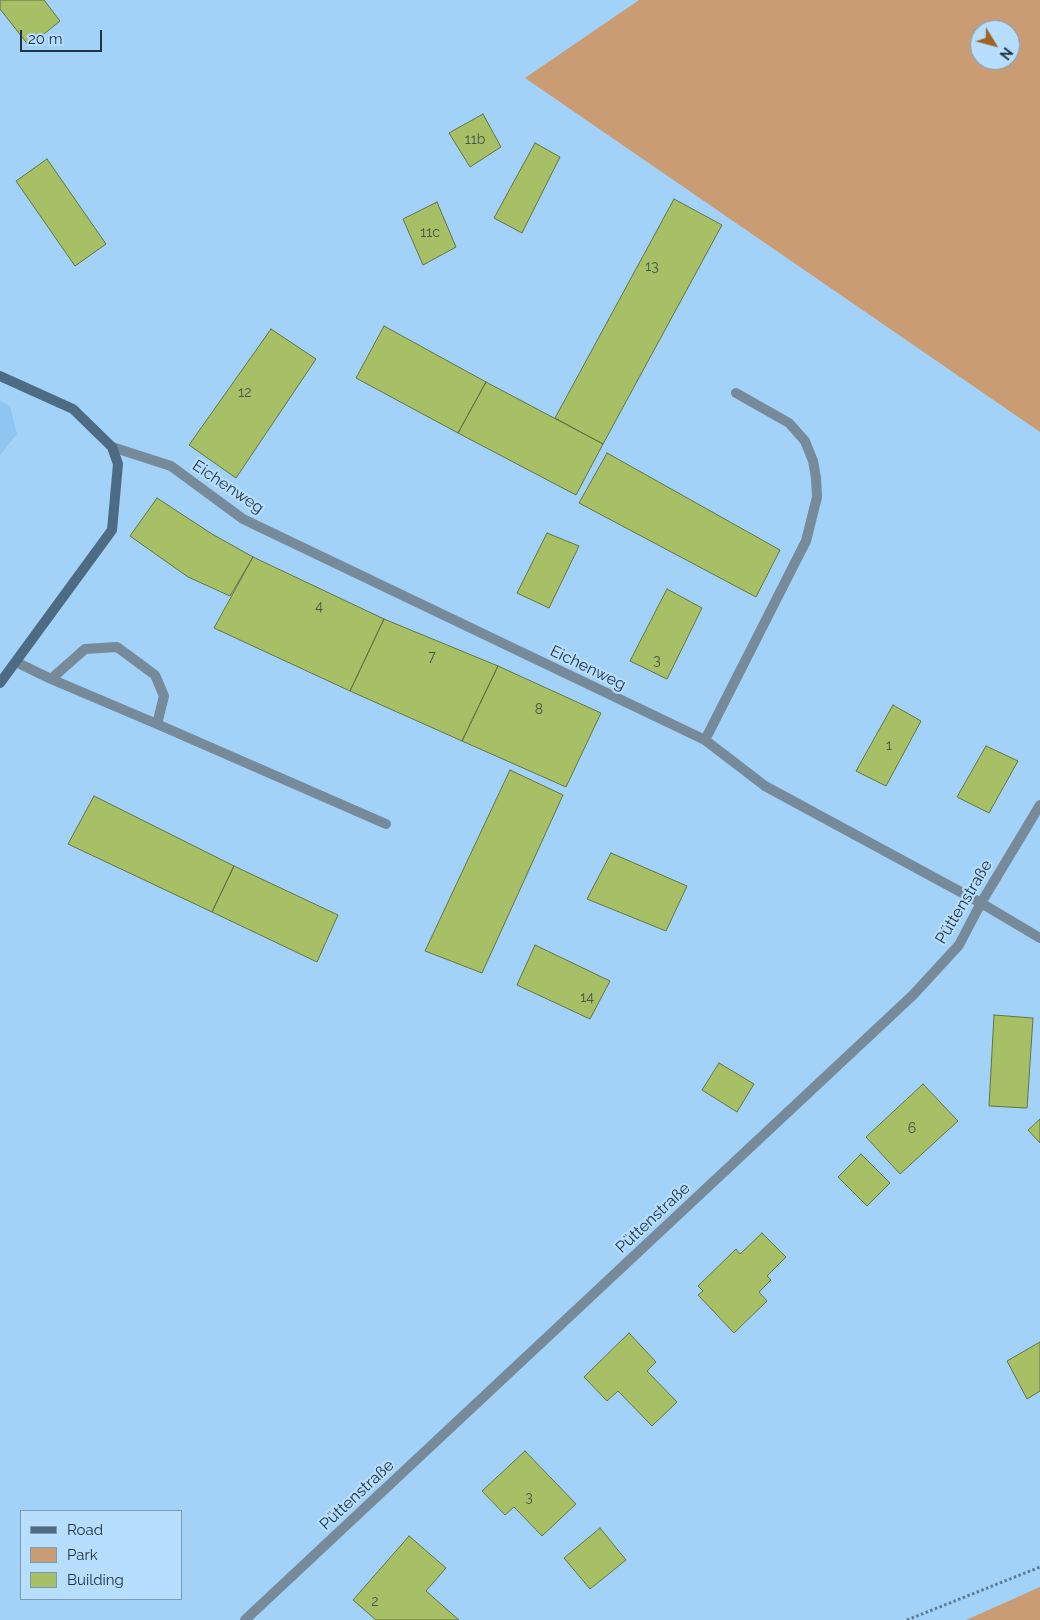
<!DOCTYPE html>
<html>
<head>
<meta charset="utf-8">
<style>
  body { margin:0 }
  #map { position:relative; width:1040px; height:1620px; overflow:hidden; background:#a2d2f8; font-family:Raleway,sans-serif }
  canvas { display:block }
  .legend { position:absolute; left:20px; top:1510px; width:162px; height:90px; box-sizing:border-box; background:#b7defd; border:1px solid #7b9ab3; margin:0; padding:6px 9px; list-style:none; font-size:15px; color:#213443 }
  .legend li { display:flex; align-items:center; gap:10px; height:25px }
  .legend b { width:25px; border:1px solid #7b9ab3 }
  .north { position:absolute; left:970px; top:20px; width:50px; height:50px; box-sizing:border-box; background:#b7defd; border:1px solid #7b9ab3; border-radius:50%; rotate:127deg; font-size:14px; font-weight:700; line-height:20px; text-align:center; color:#213443 }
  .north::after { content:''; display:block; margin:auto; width:18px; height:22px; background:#9f6326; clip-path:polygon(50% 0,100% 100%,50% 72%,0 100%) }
  .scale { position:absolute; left:20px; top:30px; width:82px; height:22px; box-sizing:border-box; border:2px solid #213443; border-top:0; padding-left:6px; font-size:15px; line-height:18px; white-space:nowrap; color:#213443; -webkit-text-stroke:4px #b7defd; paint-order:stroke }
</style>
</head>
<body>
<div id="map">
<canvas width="1040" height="1620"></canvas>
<ul class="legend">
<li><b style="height:6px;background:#4d6b82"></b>Road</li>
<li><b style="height:14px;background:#ca9c73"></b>Park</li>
<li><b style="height:14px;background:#a7c066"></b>Building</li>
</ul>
<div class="north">N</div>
<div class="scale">20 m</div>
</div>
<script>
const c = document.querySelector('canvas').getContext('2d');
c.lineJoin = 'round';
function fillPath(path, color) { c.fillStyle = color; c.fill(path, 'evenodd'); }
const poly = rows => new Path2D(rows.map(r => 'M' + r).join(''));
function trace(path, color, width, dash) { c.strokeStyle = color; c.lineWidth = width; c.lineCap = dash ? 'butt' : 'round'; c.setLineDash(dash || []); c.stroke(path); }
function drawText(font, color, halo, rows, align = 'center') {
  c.font = font + ' Raleway,sans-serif'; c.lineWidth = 4.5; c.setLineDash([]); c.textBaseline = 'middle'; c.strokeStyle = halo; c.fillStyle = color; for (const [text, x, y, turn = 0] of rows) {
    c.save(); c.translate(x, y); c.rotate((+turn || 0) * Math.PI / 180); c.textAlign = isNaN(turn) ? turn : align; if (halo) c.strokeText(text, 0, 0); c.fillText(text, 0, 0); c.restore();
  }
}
fillPath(poly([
  [0,401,10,406,17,434,0,455]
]), '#8fc6f1');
fillPath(poly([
  [639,0,1040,0,1040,432,525,78],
  [980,30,1010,30,1010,60,980,60],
  [1040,1587,1040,1620,966,1620]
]), '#ca9c73');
const building = poly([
  [0,0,44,0,60,21,29,46,0,9,0,0],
  [483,114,501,147,470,167,449,133,483,114],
  [535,143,560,157,522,233,494,218,535,143],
  [47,159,106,244,75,266,16,181,47,159],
  [674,199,722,225,603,444,555,418,674,199],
  [437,202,456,247,423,265,403,219,437,202],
  [384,326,486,382,458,433,356,378,384,326],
  [271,329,316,359,236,478,189,445,271,329],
  [486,382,603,444,576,495,458,433,486,382],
  [607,453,780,550,756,597,579,503,607,453],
  [157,498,212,534,253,557,230,596,188,577,130,536,157,498],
  [547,533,579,546,549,608,517,593,547,533],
  [253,557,384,619,350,691,214,628,253,557],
  [667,589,702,608,667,679,630,661,667,589],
  [384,619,498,666,462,741,350,691,384,619],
  [498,666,601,713,566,787,462,741,498,666],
  [893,705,921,721,886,786,856,771,893,705],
  [986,746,1018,761,989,813,957,797,986,746],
  [510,770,563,795,482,973,425,951,510,770],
  [94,796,234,866,212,912,68,844,94,796],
  [611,853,687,886,666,931,587,899,611,853],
  [234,866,338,915,317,962,212,912,234,866],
  [535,945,610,981,590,1019,517,985,535,945],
  [994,1015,1033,1018,1027,1108,989,1106,994,1015],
  [719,1063,754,1084,737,1112,702,1090,719,1063],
  [923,1084,958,1121,900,1174,866,1137,923,1084],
  [1040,1119,1040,1143,1028,1130,1040,1119],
  [861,1154,890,1183,867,1206,838,1177,861,1154],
  [762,1233,786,1257,767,1276,771,1280,759,1292,767,1301,734,1333,698,1295,703,1291,698,1286,736,1249,740,1254,762,1233],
  [629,1333,656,1362,647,1371,677,1402,652,1426,618,1391,607,1401,584,1377,629,1333],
  [1040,1342,1040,1391,1027,1399,1007,1361,1040,1342],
  [525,1451,576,1504,542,1536,514,1507,505,1515,482,1491,525,1451],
  [600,1528,626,1560,590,1589,564,1558,600,1528],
  [409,1536,446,1568,426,1591,459,1620,376,1620,353,1600,409,1536]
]);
fillPath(building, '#a7c066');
trace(building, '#657342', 1);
trace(poly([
  [907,1620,1040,1567]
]), '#5c7c96', 3, [2.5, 2.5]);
trace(poly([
  [16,662,51,679,157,724,386,824],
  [51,679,85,649,117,647,155,675,164,696,157,724],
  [705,740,806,541,817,497,816,478,813,461,805,441,789,423,736,393]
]), '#778a9a', 10);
trace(poly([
  [112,447,171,466,243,519,705,740,765,786,981,903,1040,938],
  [245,1620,913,995,959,945,981,903,1040,805]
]), '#778a9a', 10);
trace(poly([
  [0,376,73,409,112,447,118,464,112,530,0,683]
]), '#4d6b82', 10);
drawText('14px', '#42574c', null, [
  ["11b",475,140],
  ["11c",430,233],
  ["13",652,267],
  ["12",245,393],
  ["4",319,607],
  ["7",432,657],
  ["3",657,661],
  ["8",539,710],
  ["1",889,746],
  ["14",587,998],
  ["6",912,1129],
  ["3",529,1498],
  ["2",375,1602]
]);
drawText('16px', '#213443', '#b7defd', [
  ["Eichenweg",228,487,34],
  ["Eichenweg",588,668,26],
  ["Püttenstraße",964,902,-59],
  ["Püttenstraße",653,1218,-43],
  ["Püttenstraße",357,1495,-43]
]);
</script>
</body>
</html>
